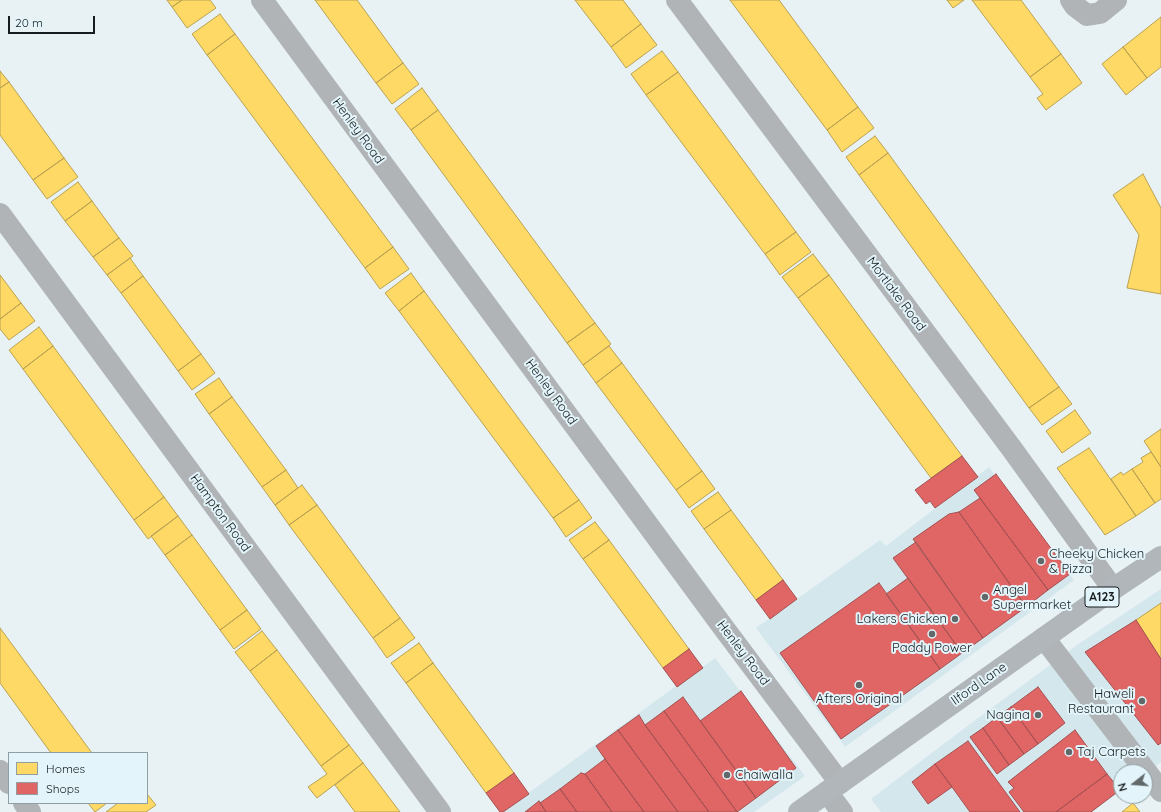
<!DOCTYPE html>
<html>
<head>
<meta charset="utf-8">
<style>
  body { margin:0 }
  #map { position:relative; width:1161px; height:812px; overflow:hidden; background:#e8f2f5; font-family:Quicksand,sans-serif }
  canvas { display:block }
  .legend { position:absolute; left:8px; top:752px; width:140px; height:52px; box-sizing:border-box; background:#e3f5fa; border:1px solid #919fa2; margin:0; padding:5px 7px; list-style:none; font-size:12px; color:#171d1f }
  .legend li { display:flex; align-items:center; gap:8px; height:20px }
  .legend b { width:20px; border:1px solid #919fa2 }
  .north { position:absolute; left:1113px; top:764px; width:40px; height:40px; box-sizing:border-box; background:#e3f5fa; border:1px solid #919fa2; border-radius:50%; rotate:253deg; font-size:11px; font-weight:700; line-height:16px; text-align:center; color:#171d1f }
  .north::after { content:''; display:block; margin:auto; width:14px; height:18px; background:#60686a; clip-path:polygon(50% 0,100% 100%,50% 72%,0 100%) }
  .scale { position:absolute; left:8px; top:16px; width:87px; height:18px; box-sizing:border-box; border:2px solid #171d1f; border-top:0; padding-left:5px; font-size:12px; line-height:14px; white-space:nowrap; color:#171d1f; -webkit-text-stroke:3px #e3f5fa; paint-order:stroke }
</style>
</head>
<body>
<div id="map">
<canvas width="1161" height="812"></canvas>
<ul class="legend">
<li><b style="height:11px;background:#ffd966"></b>Homes</li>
<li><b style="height:11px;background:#e06666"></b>Shops</li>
</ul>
<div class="north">N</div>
<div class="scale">20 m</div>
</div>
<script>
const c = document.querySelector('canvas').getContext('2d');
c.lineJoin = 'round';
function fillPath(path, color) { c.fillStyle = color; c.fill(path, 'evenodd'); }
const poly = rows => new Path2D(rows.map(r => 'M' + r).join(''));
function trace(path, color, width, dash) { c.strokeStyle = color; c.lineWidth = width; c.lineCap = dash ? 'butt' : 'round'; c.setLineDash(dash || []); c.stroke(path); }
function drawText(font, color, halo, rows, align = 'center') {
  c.font = font + ' Quicksand,sans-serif'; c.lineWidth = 4; c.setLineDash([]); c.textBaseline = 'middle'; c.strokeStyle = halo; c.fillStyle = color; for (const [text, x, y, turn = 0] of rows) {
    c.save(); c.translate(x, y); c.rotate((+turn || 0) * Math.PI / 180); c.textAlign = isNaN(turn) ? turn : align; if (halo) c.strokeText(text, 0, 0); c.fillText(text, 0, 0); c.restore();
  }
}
fillPath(poly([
  [989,467,1074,580,845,747,756,628,880,540,886,546],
  [1161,589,1161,762,1145,774,1145,772,1121,772,1121,791,1092,812,881,812,871,799,962,730,1077,645],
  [715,658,805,776,754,812,502,812]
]), '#d4e7ec');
const homes = poly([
  [167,0,182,0,172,7,167,0],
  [182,0,210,0,216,8,187,28,172,7,182,0],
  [315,0,357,0,403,63,376,83,315,0],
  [575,0,623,0,641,24,611,47,575,0],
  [730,0,779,0,858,107,827,130,730,0],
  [947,0,964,0,953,8,947,0],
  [972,0,1021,0,1061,54,1030,77,972,0],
  [220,14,235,34,207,55,192,34,220,14],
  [1161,17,1161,67,1147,78,1123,47,1161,17],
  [641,24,657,45,626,68,611,47,641,24],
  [235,34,393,247,365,268,207,55,235,34],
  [1123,47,1147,78,1126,95,1102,64,1123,47],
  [662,51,678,72,646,95,631,74,662,51],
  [1061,54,1082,83,1046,110,1037,98,1043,94,1030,77,1061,54],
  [403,63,419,84,392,104,376,83,403,63],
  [0,71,9,82,0,88,0,71],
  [678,72,796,232,765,254,646,95,678,72],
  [9,82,64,158,33,180,0,135,0,88,9,82],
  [422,88,438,110,411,130,395,109,422,88],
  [858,107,874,128,842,152,827,130,858,107],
  [438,110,595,323,567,343,411,130,438,110],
  [875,136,888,153,859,175,846,157,875,136],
  [888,153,1059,387,1029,408,859,175,888,153],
  [64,158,78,177,47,199,33,180,64,158],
  [1143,174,1161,208,1161,294,1127,288,1139,235,1113,195,1143,174],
  [78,182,92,201,65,221,51,202,78,182],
  [92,201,119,238,93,257,65,221,92,201],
  [796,232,811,252,780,275,765,254,796,232],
  [119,238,133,256,107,275,93,257,119,238],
  [393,247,409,269,380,289,365,268,393,247],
  [813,254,829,275,798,298,782,277,813,254],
  [130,258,143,276,121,293,107,275,130,258],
  [411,273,424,291,399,311,385,293,411,273],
  [0,275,21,303,0,319,0,275],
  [829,275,962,456,931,478,798,298,829,275],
  [143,276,201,354,178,371,121,293,143,276],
  [424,291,579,500,553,518,399,311,424,291],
  [21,303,35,321,9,340,0,329,0,319,21,303],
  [595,323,611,344,583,365,567,343,595,323],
  [39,327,53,346,23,369,9,350,39,327],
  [53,346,164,497,134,520,23,369,53,346],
  [609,346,622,363,596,383,583,365,609,346],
  [201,354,215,373,192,390,178,371,201,354],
  [622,363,702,471,676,490,596,383,622,363],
  [219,378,232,397,209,414,195,394,219,378],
  [1059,387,1072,404,1042,425,1029,408,1059,387],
  [232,397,286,470,262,487,209,414,232,397],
  [1075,410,1091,433,1062,453,1046,431,1075,410],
  [1161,429,1161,467,1144,441,1161,429],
  [1089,448,1136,516,1105,535,1057,468,1089,448],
  [1151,452,1161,467,1161,499,1155,503,1132,469,1143,462,1141,458,1151,452],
  [1132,469,1155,503,1136,516,1111,479,1121,472,1123,475,1132,469],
  [286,470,298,488,275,505,262,487,286,470],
  [702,471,715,489,689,508,676,490,702,471],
  [302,485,317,505,289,525,275,505,302,485],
  [718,492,731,510,704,529,691,511,718,492],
  [164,497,178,516,148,539,134,520,164,497],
  [579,500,592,518,566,537,553,518,579,500],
  [317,505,400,618,373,638,289,525,317,505],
  [731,510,783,580,756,600,704,529,731,510],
  [178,516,192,535,165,555,151,536,178,516],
  [595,522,609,540,583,559,569,540,595,522],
  [192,535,247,610,220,630,165,555,192,535],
  [609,540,689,649,663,668,583,559,609,540],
  [1161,603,1161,659,1136,620,1161,603],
  [247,610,261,629,234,649,220,630,247,610],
  [400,618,415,638,387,658,373,638,400,618],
  [0,628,92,753,51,753,0,683,0,628],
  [262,631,277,650,250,671,235,652,262,631],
  [419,643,433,663,406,683,391,663,419,643],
  [277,650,349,745,321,766,250,671,277,650],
  [433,663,514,773,486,793,406,683,433,663],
  [349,745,363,763,317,798,308,787,327,774,321,766,349,745],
  [363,763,400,812,355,812,335,785,363,763],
  [147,794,156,805,146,812,106,812,118,803,130,803,131,804,133,803,147,803,147,794],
  [88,803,107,803,95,812,88,803],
  [1133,803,1140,812,1122,812,1133,803]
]);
fillPath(homes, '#ffd966');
trace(homes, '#b9a151', 1);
const shops = poly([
  [962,456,978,477,935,508,930,501,926,504,915,490,962,456],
  [996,474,1070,574,1048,590,974,490,996,474],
  [980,498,1048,590,1026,607,959,512,980,498],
  [959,512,1026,607,983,638,913,539,949,514,959,512],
  [916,542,983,638,962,653,893,558,916,542],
  [908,578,962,653,940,669,886,594,908,578],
  [783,580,797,599,770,619,756,600,783,580],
  [879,583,940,669,841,739,780,653,879,583],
  [1136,620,1161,659,1161,743,1158,745,1085,652,1136,620],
  [689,649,703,668,677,687,663,668,689,649],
  [1038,687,1065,723,1038,744,1011,707,1038,687],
  [741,691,796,768,756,798,700,721,741,691],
  [683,697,756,798,737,812,664,711,683,697],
  [1011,707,1038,744,1024,754,997,717,1011,707],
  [664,711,737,812,709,812,645,725,664,711],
  [639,715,645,725,709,812,678,812,618,730,639,715],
  [997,717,1024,754,1009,765,983,728,997,717],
  [983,728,1009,765,997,774,970,737,983,728],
  [618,730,678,812,644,812,605,759,596,746,618,730],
  [1075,730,1107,774,1056,812,1024,812,1009,792,1014,788,1008,782,1075,730],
  [968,741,1020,812,970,812,952,787,935,764,968,741],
  [605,759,644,812,612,812,585,774,605,759],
  [935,764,952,787,928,804,912,782,935,764],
  [514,773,529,794,503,812,500,812,486,793,514,773],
  [581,773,585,774,612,812,577,812,560,789,581,773],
  [1107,774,1120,790,1091,812,1056,812,1107,774],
  [560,789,577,812,546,812,540,803,560,789],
  [539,801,546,812,525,812,539,801]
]);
fillPath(shops, '#e06666');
trace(shops, '#a45051', 1);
trace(poly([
  [262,0,723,627,840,783],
  [677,0,1012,449,1113,589],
  [1071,0,1075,6,1087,15,1100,13,1116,0],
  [0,214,440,812],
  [1044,638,1161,791],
  [0,771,9,783],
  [827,792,842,812],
  [24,803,30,812]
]), '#b0b4b6', 22);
trace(poly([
  [799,812,1113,589,1161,557]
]), '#b1b6ba', 22);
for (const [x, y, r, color] of [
  [1041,561,4,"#60686a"],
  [985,597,4,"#60686a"],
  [955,619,4,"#60686a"],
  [932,634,4,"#60686a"],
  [859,685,4,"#60686a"],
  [1142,701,4,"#60686a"],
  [1038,715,4,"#60686a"],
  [1069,752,4,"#60686a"],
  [727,775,4,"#60686a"]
]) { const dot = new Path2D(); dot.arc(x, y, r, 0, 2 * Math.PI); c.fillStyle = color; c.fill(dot); trace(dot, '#e3f5fa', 1.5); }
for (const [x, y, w] of [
  [1102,597,34]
]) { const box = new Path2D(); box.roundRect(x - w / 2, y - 10, w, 20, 3); c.fillStyle = '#e3f5fa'; c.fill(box); trace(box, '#171d1f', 1); }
drawText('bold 12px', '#171d1f', null, [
  ["A123",1102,597]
]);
drawText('13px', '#171d1f', '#e3f5fa', [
  ["Henley Road",358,131,54],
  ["Mortlake Road",896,294,53],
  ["Henley Road",551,392,54],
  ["Hampton Road",220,513,54],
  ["Henley Road",743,653,53],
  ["Ilford Lane",979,684,-35]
]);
drawText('13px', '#171d1f', '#e3f5fa', [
  ["Cheeky Chicken",1049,554],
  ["& Pizza",1049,569],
  ["Angel",993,590],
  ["Supermarket",993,605],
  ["Lakers Chicken",947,619,"right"],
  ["Paddy Power",932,648,"center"],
  ["Haweli",1134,694,"right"],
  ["Restaurant",1134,709,"right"],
  ["Afters Original",859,699,"center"],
  ["Nagina",1030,715,"right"],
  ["Taj Carpets",1077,752],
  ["Chaiwalla",735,775]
], 'left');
</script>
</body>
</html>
